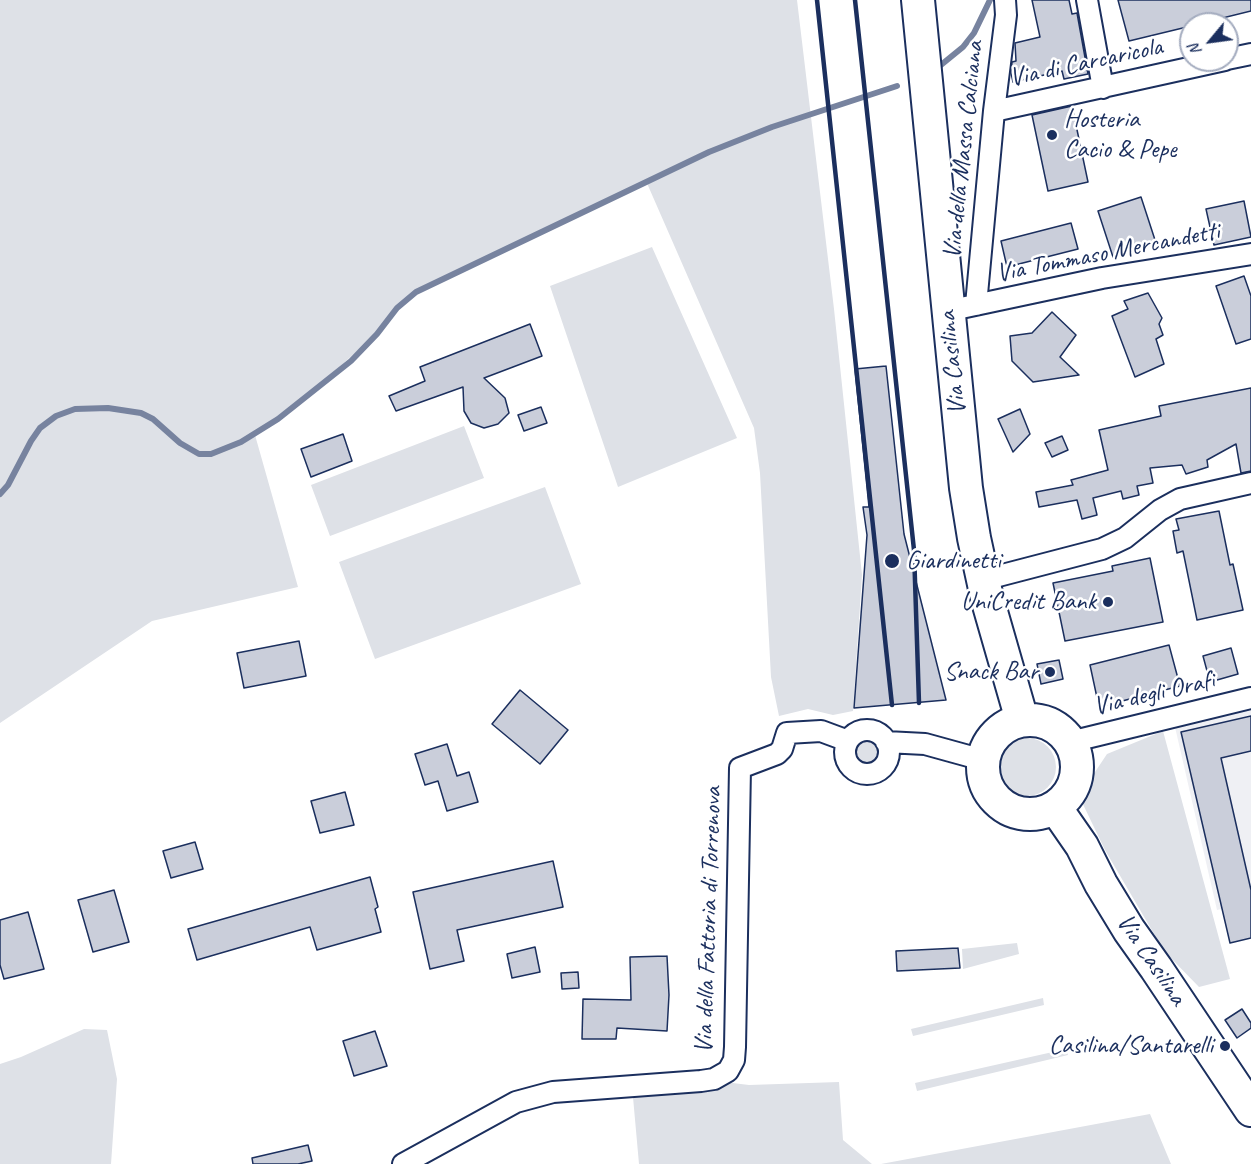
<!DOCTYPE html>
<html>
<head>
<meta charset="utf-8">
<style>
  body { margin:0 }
  #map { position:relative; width:1251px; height:1164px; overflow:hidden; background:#fff; font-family:Caveat,sans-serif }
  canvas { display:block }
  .north { position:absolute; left:1179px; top:12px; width:60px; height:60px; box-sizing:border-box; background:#fff; border:2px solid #a4acbf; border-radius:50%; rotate:241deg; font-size:16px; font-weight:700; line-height:24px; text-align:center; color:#1b2f5e }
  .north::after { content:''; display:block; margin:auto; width:21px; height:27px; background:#1b2f5e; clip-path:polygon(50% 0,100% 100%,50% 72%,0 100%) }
</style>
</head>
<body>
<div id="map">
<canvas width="1251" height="1164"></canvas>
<div class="north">N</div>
</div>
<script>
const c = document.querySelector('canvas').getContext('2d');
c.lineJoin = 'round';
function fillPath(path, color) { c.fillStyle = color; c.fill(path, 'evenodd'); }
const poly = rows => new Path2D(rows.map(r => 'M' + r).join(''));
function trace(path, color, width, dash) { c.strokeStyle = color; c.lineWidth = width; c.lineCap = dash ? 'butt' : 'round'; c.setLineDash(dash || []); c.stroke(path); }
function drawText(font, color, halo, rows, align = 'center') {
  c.font = font + ' Caveat,sans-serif'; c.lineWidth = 5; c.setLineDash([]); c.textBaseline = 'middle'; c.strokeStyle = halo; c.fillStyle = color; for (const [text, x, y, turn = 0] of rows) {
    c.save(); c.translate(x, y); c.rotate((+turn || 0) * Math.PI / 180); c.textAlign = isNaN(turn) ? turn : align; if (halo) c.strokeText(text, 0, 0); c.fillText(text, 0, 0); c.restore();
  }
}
fillPath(poly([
  [1251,709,1251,902,1217,910,1175,727]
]), '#eff0f4');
fillPath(poly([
  [0,0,797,0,834,309,862,575,853,711,833,715,808,709,779,716,771,677,760,473,754,428,646,181,408,297,382,328,311,393,255,435,298,587,152,621,0,723],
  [652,247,737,438,618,487,550,286],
  [464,426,484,478,330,536,311,485],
  [545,487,581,584,375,659,339,562],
  [1163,731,1230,979,1199,987,1164,951,1105,850,1079,796,1107,754],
  '998 767a29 29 0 1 1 58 0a29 29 0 1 1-58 0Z',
  '856 752a11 11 0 1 1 22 0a11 11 0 1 1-22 0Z',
  [1017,943,1019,954,963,969,962,949],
  [1043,998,1044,1005,913,1036,911,1029],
  [84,1029,107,1030,117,1079,111,1164,0,1164,0,1064,21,1057],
  [1066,1049,1068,1055,917,1091,915,1083],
  [708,1080,749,1085,839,1082,843,1140,872,1164,639,1164,632,1086],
  [1150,1114,1171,1164,881,1164]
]), '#dee1e7');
trace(poly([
  [936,69,963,47,974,33,990,0],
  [0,494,8,485,31,441,40,428,56,416,75,409,108,408,141,413,153,419,180,443,199,454,211,454,241,442,278,419,351,361,377,334,397,308,416,292,709,152,772,127,897,86]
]), '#77839f', 6);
const building = poly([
  [1032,0,1069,0,1072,14,1077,13,1088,74,1064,79,1062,71,1013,82,1011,73,1012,62,1016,61,1015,43,1040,37,1032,0],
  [1118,0,1251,0,1251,11,1198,24,1191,24,1191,26,1129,41,1118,0],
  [1072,106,1088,182,1048,191,1032,115,1072,106],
  [1141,197,1156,243,1113,257,1098,211,1141,197],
  [1244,201,1251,237,1214,245,1206,209,1244,201],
  [1071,223,1078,249,1007,267,1001,241,1071,223],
  [1244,276,1251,296,1251,339,1236,344,1216,286,1244,276],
  [1148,293,1162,318,1159,324,1163,335,1156,339,1164,364,1135,377,1112,316,1128,309,1124,301,1148,293],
  [1052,312,1076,335,1060,357,1079,375,1033,382,1012,361,1010,336,1032,333,1052,312],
  [530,324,542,356,484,378,505,398,509,413,498,424,484,428,471,423,464,411,463,387,396,411,389,396,425,381,420,367,530,324],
  [886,366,904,534,946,700,854,708,867,535,863,507,869,507,855,369,886,366],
  [1251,388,1251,471,1241,473,1236,444,1207,460,1208,467,1186,474,1182,465,1150,468,1153,483,1137,486,1139,495,1123,499,1121,491,1093,498,1097,515,1082,519,1077,500,1039,507,1036,492,1073,485,1071,480,1108,470,1099,430,1161,416,1159,406,1251,388],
  [541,407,547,423,524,431,518,415,541,407],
  [1020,409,1030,434,1013,452,998,419,1020,409],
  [343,434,352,461,311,477,301,449,343,434],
  [1062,436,1068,450,1052,457,1045,443,1062,436],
  [1219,511,1230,565,1233,564,1243,610,1197,620,1183,551,1177,553,1173,531,1179,530,1176,519,1219,511],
  [1150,558,1163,622,1065,641,1053,583,1113,571,1112,566,1150,558],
  [299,641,306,676,244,688,237,653,299,641],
  [1169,645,1180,686,1099,707,1090,665,1169,645],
  [1231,648,1238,674,1210,682,1203,656,1231,648],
  [1059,660,1063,679,1041,684,1037,664,1059,660],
  [520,690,568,730,540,764,492,724,520,690],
  [1251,716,1251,751,1221,758,1251,890,1251,938,1230,943,1181,732,1251,716],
  [447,744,457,776,469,772,478,802,447,811,438,781,425,785,415,754,447,744],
  [345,792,354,825,320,833,311,801,345,792],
  [195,842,203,869,171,878,163,851,195,842],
  [553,861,563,907,457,930,464,961,430,969,413,892,553,861],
  [370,877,378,907,375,909,381,932,317,950,310,927,197,960,188,929,370,877],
  [114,890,129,942,93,952,78,900,114,890],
  [28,912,44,969,4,979,0,965,0,920,28,912],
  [535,947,540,972,512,978,507,954,535,947],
  [958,948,960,968,897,971,896,951,958,948],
  [667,956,669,995,667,1031,617,1028,616,1039,582,1039,583,999,631,1000,630,957,667,956],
  [578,972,579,988,562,989,561,973,578,972],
  [1242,1009,1251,1023,1251,1028,1237,1038,1225,1020,1242,1009],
  [375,1031,387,1066,354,1076,343,1041,375,1031],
  [308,1145,312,1161,298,1164,253,1164,252,1158,308,1145]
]);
fillPath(building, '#caceda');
trace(building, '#1b2f5e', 1.5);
const street = poly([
  [1087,0,1103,88],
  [1227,59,1251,54],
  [994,111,1225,60],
  [976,305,994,111,1006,15,1005,0],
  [947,311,1102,278,1251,254],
  [983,580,1102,549,1125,538,1160,510,1180,499,1251,483],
  '845 752a22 22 0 1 1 44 0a22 22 0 1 1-44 0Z',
  [886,742,925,744,983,760],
  [1070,742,1251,698],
  [403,1164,516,1102,553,1092,701,1081,714,1079,728,1071,734,1060,735,1047,740,768,777,754,782,749,787,733,821,731,848,741]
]);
const primary = poly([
  [918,0,966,488,974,538,987,598,1022,720],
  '983 767a47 47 0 1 1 94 0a47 47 0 1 1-94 0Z',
  [1055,807,1082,846,1101,884,1129,930,1156,968,1251,1110]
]);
trace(street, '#1b2f5e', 24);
trace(primary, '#1b2f5e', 36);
trace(street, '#fff', 20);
trace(primary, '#fff', 32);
trace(poly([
  [817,0,892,705],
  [855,0,914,550,919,703]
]), '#1b2f5e', 4.5);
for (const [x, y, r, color] of [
  [1052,135,6,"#1b2f5e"],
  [892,561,8,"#1b2f5e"],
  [1108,602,6,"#1b2f5e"],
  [1050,672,6,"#1b2f5e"],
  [1225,1046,6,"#1b2f5e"]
]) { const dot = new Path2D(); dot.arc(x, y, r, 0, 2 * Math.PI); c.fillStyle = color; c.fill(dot); trace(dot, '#fff', 2); }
drawText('26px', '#1b2f5e', '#fff', [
  ["Via di Carcaricola",1086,63,-12],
  ["Via della Massa Calciana",964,150,-84],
  ["Via Tommaso Mercandetti",1108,253,-11],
  ["Via Casilina",953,363,-96],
  ["Via degli Orafi",1154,694,-13],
  ["Via della Fattoria di Torrenova",709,920,-88],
  ["Via Casilina",1151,960,56]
]);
drawText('26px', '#1b2f5e', '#fff', [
  ["Hosteria",1064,120,"left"],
  ["Cacio & Pepe",1064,150,"left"],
  ["Giardinetti",906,561,"left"],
  ["UniCredit Bank",1096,602],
  ["Snack Bar",1038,672],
  ["Casilina/Santarelli",1213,1046]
], 'right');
</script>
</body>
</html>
